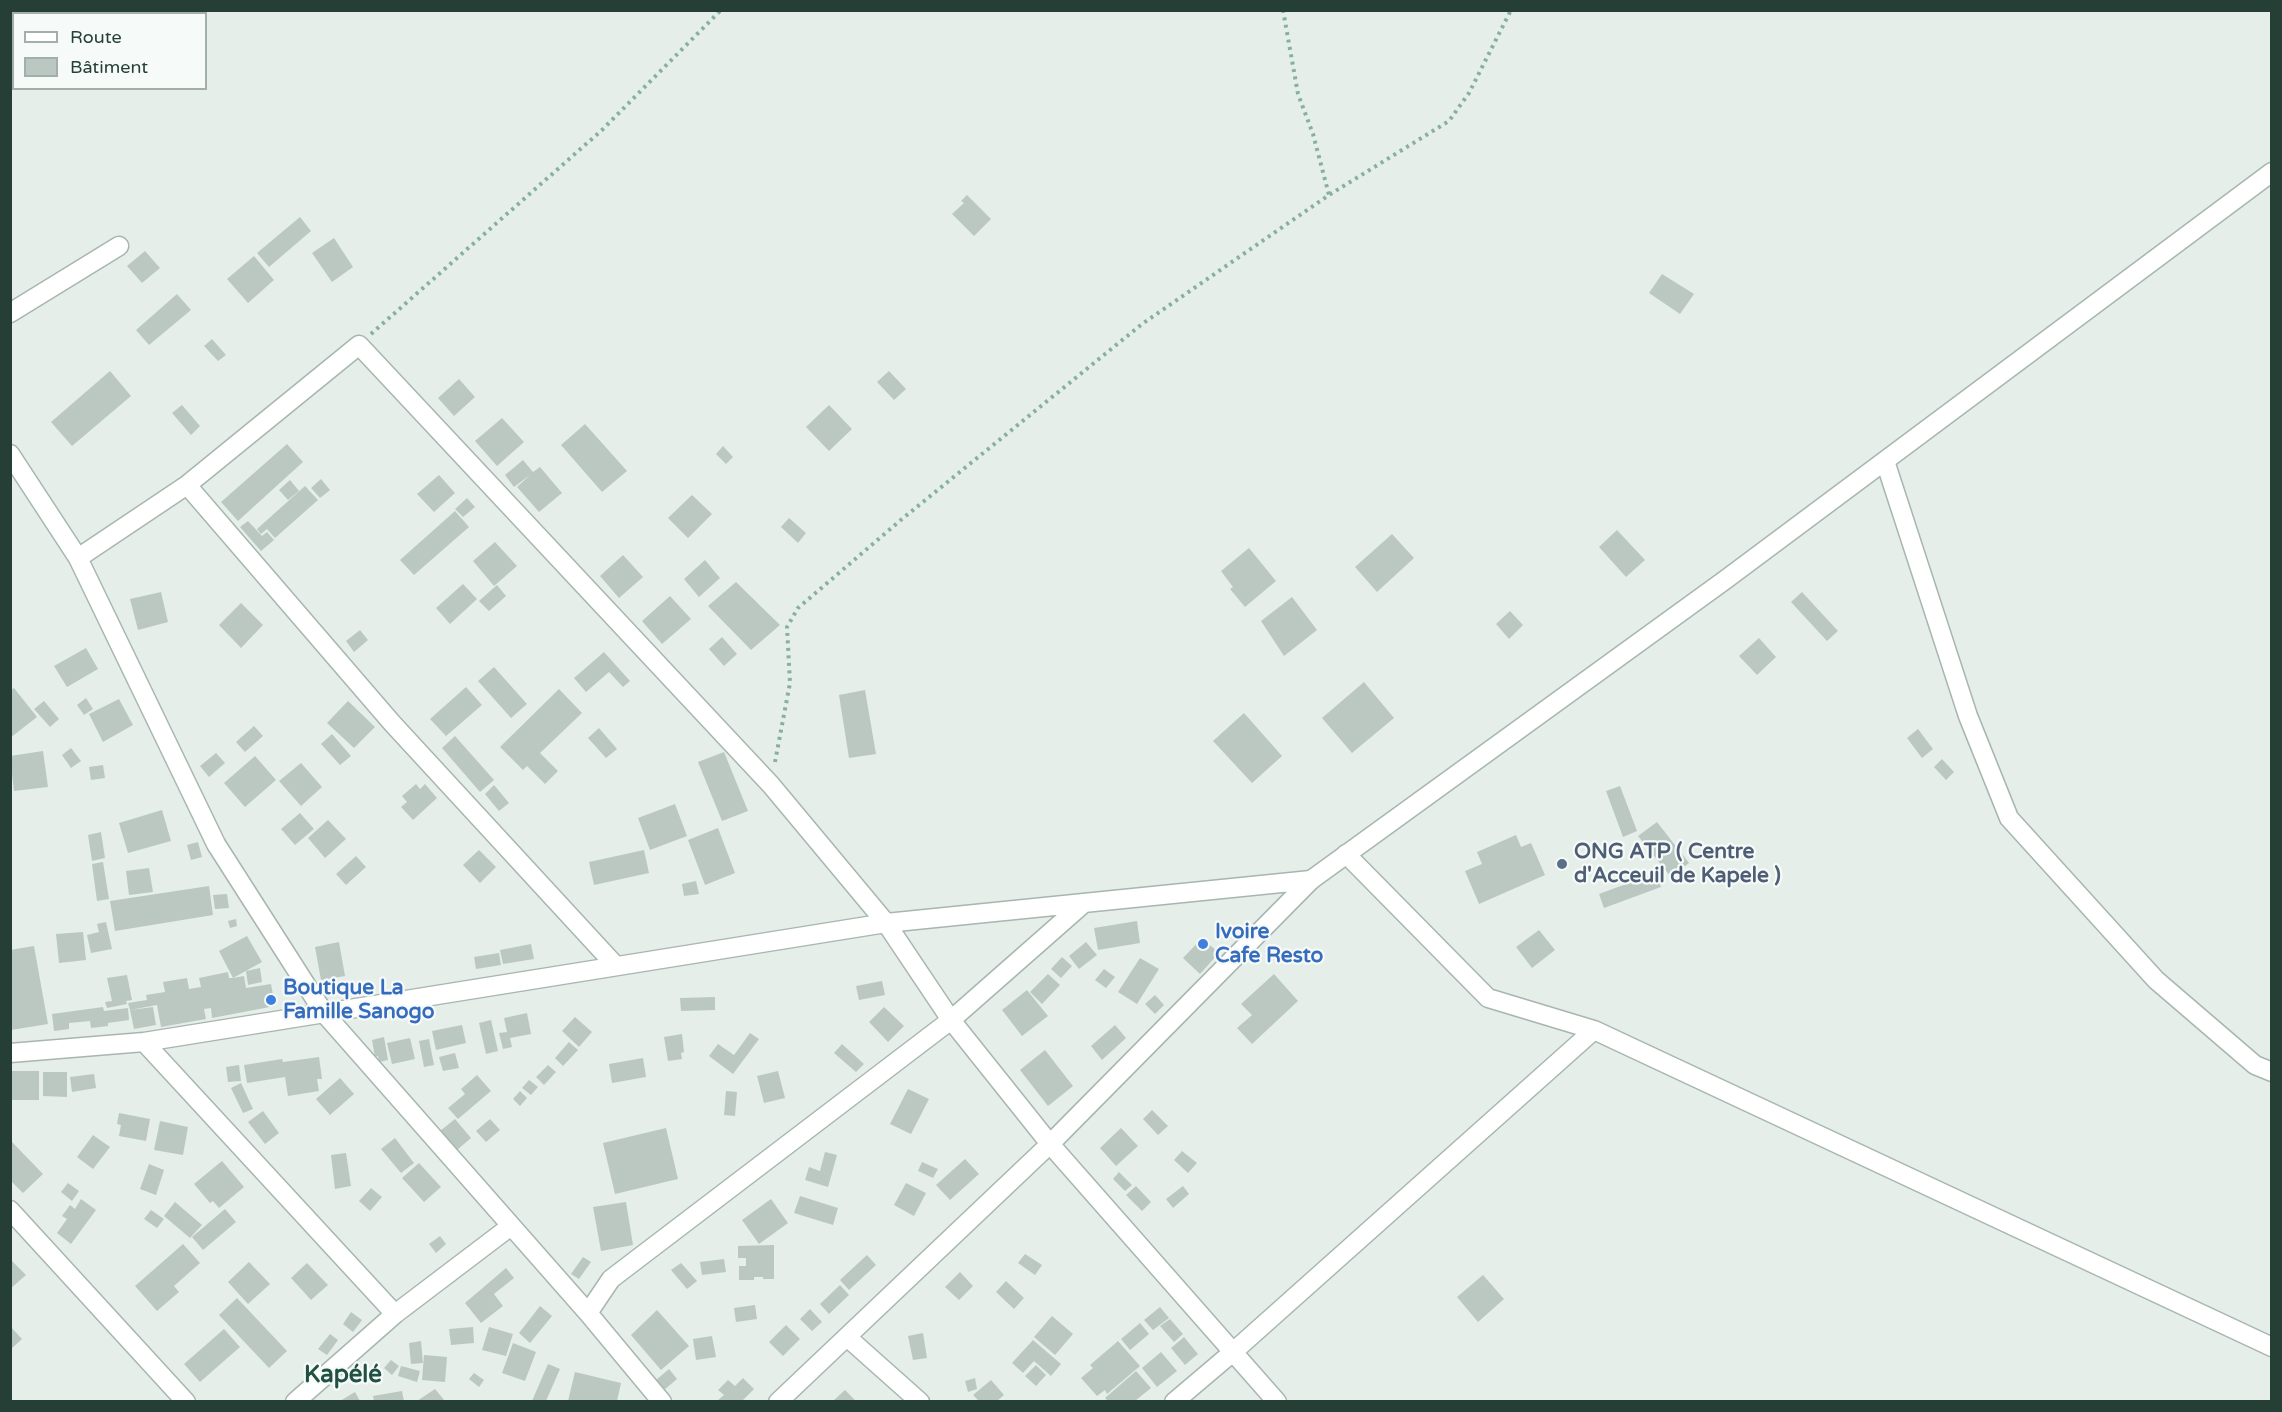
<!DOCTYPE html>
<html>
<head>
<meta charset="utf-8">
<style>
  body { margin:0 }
  #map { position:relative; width:2282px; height:1412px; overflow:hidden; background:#e5eee9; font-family:"Varela Round",sans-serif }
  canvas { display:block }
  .frame { position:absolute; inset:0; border:12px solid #253f36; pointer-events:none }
  .legend { position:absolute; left:12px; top:12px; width:195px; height:78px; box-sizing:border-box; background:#f6faf8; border:2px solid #a2afaa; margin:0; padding:8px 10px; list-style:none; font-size:18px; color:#253f36 }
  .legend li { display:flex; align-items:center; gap:12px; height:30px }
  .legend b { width:30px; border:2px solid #a2afaa }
</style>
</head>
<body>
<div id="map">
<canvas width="2282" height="1412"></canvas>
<div class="frame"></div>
<ul class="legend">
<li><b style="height:8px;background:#fff"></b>Route</li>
<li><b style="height:16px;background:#bbc8c2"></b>Bâtiment</li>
</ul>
</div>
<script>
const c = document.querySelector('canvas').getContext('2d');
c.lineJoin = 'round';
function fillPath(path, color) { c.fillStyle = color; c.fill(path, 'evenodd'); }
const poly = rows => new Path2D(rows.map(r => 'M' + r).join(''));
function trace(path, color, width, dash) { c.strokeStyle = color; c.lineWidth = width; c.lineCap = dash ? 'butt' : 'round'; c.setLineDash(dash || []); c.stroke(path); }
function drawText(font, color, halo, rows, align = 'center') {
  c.font = font + ' "Varela Round",sans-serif'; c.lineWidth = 4.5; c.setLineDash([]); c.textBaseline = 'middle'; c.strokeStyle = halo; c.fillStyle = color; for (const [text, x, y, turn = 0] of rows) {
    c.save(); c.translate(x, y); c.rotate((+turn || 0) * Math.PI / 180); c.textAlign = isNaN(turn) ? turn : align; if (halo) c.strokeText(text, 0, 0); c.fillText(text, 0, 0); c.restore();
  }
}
fillPath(poly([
  [967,195,991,219,974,236,952,214,964,203,961,201],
  [300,217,311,231,269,267,257,253],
  [334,238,353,267,332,282,312,253],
  [145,251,160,268,142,283,127,266],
  [254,256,274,280,248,303,227,279],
  [1662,274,1694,294,1680,314,1649,293],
  [177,294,191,310,149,345,136,330],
  [212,339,226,355,218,361,204,346],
  [110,371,131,396,72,446,51,422],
  [889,371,906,389,894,400,877,382],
  [459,379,475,397,454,416,438,398],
  [182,405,200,426,191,435,172,413],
  [829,405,852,429,829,451,806,427],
  [502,418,524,442,497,466,475,441],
  [585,424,627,471,602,492,561,445],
  [287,444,303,462,238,521,221,502],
  [723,446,733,457,726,464,716,454],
  [523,460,533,472,540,467,562,493,539,512,517,487,530,475,514,487,505,475],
  [439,475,455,493,434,512,417,494],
  [321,479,330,490,320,498,311,488],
  [290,480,299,491,288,500,279,490],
  [305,486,318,500,275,538,267,529,261,534,257,529],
  [692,495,712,514,688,538,668,518],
  [467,498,475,507,463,517,455,509],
  [455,511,469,527,414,575,400,560],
  [789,518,806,533,798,543,781,527],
  [248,521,262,536,267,532,274,540,261,551,240,527],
  [1617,530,1645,560,1626,577,1599,547],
  [1392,534,1414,558,1377,592,1355,567],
  [495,542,517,566,494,586,473,561],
  [1249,548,1276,581,1245,607,1230,589,1233,587,1221,571],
  [623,555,643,577,619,598,600,576],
  [705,560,720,578,699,597,684,579],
  [736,582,780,625,751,650,708,606],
  [463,584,477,599,450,624,436,608],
  [497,585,506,596,489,611,479,601],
  [161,592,168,622,138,630,130,599],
  [1802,592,1838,631,1827,641,1791,602],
  [670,596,691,619,662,644,642,621],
  [1292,597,1317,630,1284,656,1261,621],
  [241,603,263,625,241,648,219,625],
  [1510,611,1523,625,1509,639,1496,624],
  [360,630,368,640,354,652,346,641],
  [722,637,737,654,724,666,709,649],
  [1759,638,1776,657,1757,675,1739,656],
  [86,648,98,669,67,687,54,666],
  [604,652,630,681,623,687,609,672,586,692,574,678],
  [494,667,527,704,511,718,478,681],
  [1364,682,1394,718,1352,753,1322,718],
  [466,687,482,705,446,736,430,719],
  [14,688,37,717,10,738,10,691],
  [559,689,582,713,540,753,558,771,545,784,527,766,523,770,500,747],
  [865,690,876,754,849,758,839,695],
  [86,698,93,709,84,715,77,705],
  [119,699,133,725,103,742,89,714],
  [44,701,59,719,50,727,34,709],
  [348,701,375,727,354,748,327,723],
  [1244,713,1282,756,1252,783,1213,741],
  [254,726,263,736,245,752,236,742],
  [599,728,617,749,606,758,588,738],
  [1918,729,1933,749,1922,758,1907,738],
  [332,734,351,756,340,765,321,744],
  [455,736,494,780,480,792,442,748],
  [71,748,81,761,71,768,62,755],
  [43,751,48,787,14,791,10,756],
  [724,752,748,811,722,821,698,762],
  [216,753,225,763,209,777,200,766],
  [255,756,276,780,245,807,224,783],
  [1942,759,1954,772,1946,780,1934,767],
  [301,763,322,787,301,806,279,781],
  [103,765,105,778,91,780,89,767],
  [416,784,420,789,425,784,437,798,413,820,401,807,407,802,402,796],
  [494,785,509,803,499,811,485,794],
  [1620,786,1637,831,1623,837,1606,791],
  [675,804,687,836,650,850,638,818],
  [162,810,171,841,128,853,119,823],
  [300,813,314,829,295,845,281,829],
  [328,820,346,839,325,858,308,838],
  [1657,822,1689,863,1671,877,1638,836],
  [718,828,735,873,705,885,688,840],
  [101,832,105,858,92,861,88,835],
  [1516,835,1521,847,1531,843,1545,875,1479,904,1465,871,1482,864,1477,852],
  [198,842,202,857,191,860,187,845],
  [479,850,496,867,480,883,463,865],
  [644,850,649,873,594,885,589,862],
  [356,856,366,867,346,885,336,874],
  [103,862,109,899,97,901,92,864],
  [149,868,153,892,129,895,126,871],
  [1656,873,1661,887,1604,908,1599,894],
  [696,881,699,894,684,896,682,884],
  [209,886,213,915,115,931,110,901],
  [227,894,229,908,215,909,213,895],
  [236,919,237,926,230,928,228,921],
  [1137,921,1140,943,1098,950,1094,928],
  [106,922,112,949,91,953,87,935,99,932,97,924],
  [1539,930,1555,950,1532,968,1516,947],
  [83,932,86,960,59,963,56,934],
  [247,936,262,962,233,978,244,976,246,988,271,984,275,1006,212,1018,211,1008,204,1009,206,1019,161,1027,157,1005,130,1010,128,1003,147,1000,146,995,165,992,163,982,187,978,189,989,201,987,199,978,228,972,229,978,233,978,219,951],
  [1202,938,1219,953,1200,974,1183,958],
  [339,942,345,976,321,980,315,947],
  [1086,942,1097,955,1079,969,1069,956],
  [531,944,534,959,503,964,500,950],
  [34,946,48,1024,11,1030,10,950],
  [499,953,501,965,476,969,474,957],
  [1062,957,1072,966,1061,978,1051,969],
  [1140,958,1159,969,1137,1004,1118,992],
  [260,968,262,982,248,985,246,971],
  [1104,969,1115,977,1106,988,1095,980],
  [1048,974,1060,985,1042,1004,1030,992],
  [1274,974,1298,1001,1252,1044,1237,1028,1252,1015,1241,1004],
  [127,975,132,1000,126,1001,127,1004,107,1008,105,1002,112,1001,107,978],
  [882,981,885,995,859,1000,856,986],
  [1027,990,1048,1016,1022,1036,1002,1010],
  [1155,995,1164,1005,1155,1014,1145,1004],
  [715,997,715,1010,681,1011,680,998],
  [103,1007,104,1011,128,1008,129,1020,108,1023,108,1026,91,1028,90,1021,69,1023,69,1029,54,1031,52,1014],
  [153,1007,156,1025,134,1029,130,1010],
  [884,1007,904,1026,888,1042,869,1022],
  [527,1013,531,1034,510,1038,512,1047,503,1049,499,1033,507,1032,504,1018],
  [575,1017,592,1032,579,1047,562,1031],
  [491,1020,498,1051,486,1054,479,1023],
  [462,1025,466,1043,436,1050,432,1031],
  [1115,1025,1126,1038,1102,1060,1091,1046],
  [750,1033,759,1039,733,1074,709,1056,718,1044,734,1055],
  [682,1034,684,1052,681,1053,682,1059,668,1061,664,1037],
  [384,1037,388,1060,379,1062,378,1056,375,1057,372,1040],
  [410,1038,415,1059,392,1064,387,1043],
  [429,1039,434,1065,424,1067,419,1041],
  [569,1042,578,1050,563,1066,555,1058],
  [842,1044,864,1064,856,1072,834,1053],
  [1045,1050,1073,1086,1048,1106,1020,1070],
  [455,1053,459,1068,443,1071,439,1057],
  [319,1057,322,1079,317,1079,319,1091,288,1096,285,1077,247,1083,244,1065,282,1059,283,1062],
  [643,1058,646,1077,612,1083,609,1064],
  [239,1065,241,1081,228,1082,226,1067],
  [548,1065,556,1072,544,1085,536,1077],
  [10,1071,39,1071,39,1100,10,1100],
  [778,1071,785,1098,764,1103,757,1076],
  [43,1072,67,1072,67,1097,43,1096],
  [94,1074,96,1088,72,1092,70,1077],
  [477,1075,491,1091,458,1119,448,1108,465,1094,461,1089],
  [340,1078,354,1094,330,1115,316,1099],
  [529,1080,538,1087,531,1095,522,1088],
  [241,1083,253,1109,243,1113,231,1088],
  [908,1089,929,1099,911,1134,890,1124],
  [520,1091,527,1098,520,1106,513,1099],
  [726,1091,737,1092,735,1116,724,1115],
  [1152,1110,1168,1126,1158,1135,1143,1119],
  [263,1111,279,1133,265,1144,248,1122],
  [119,1113,150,1119,146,1141,119,1136,121,1125,117,1124],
  [455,1119,471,1138,457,1150,440,1131],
  [490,1119,500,1130,486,1142,476,1131],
  [160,1121,188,1127,183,1155,154,1150],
  [666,1128,678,1179,615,1194,603,1143],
  [1121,1128,1138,1146,1116,1166,1100,1148],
  [93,1135,110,1147,93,1169,77,1157],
  [395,1138,414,1163,401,1173,381,1149],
  [12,1142,43,1174,23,1193,10,1180],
  [1182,1151,1197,1163,1188,1173,1174,1160],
  [825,1152,837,1155,828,1187,805,1180,809,1167,820,1171],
  [346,1153,351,1186,335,1189,331,1155],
  [965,1159,979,1174,950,1200,936,1185],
  [222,1161,244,1187,219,1208,213,1201,210,1203,194,1184],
  [922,1162,938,1169,933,1178,918,1171],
  [419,1163,441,1187,424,1202,402,1178],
  [149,1164,164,1170,156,1195,140,1189],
  [1119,1172,1132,1185,1125,1191,1113,1179],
  [68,1183,79,1191,72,1201,61,1192],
  [906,1183,926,1193,914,1216,894,1205],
  [1136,1186,1151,1202,1142,1211,1126,1195],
  [1183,1186,1189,1194,1173,1208,1166,1199],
  [371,1188,382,1197,370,1211,359,1201],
  [800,1196,838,1208,833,1225,794,1213],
  [81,1199,96,1210,71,1244,57,1233,67,1219,62,1216,70,1205,75,1209],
  [771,1199,788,1223,759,1244,742,1220],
  [175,1202,202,1225,190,1238,164,1216],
  [626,1202,633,1245,601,1251,593,1207],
  [225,1209,236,1222,203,1250,192,1237],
  [151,1210,164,1219,157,1228,144,1219],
  [440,1236,446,1244,436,1253,429,1244],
  [183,1244,200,1263,174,1286,179,1292,157,1311,135,1286],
  [774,1245,774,1279,763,1279,763,1277,754,1277,754,1280,739,1280,739,1266,746,1266,746,1258,738,1258,738,1246],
  [1025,1254,1042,1265,1035,1275,1018,1263],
  [867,1255,876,1265,849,1290,840,1280],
  [583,1257,591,1262,579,1279,571,1274],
  [10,1259,26,1275,10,1289],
  [724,1259,726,1272,702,1275,700,1262],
  [249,1262,270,1284,248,1304,228,1282],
  [307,1263,328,1285,311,1300,291,1278],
  [681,1263,697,1281,687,1289,671,1270],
  [506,1268,514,1278,494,1294,503,1306,481,1323,465,1303],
  [960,1272,973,1286,959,1300,945,1287],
  [1483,1275,1504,1299,1478,1322,1457,1297],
  [1006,1281,1024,1298,1014,1309,996,1292],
  [840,1285,849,1295,829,1314,820,1304],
  [237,1298,287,1351,269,1368,219,1315],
  [755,1305,757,1319,736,1322,734,1308],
  [540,1306,552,1316,530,1343,519,1333],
  [1160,1307,1169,1318,1153,1330,1144,1320],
  [810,1309,822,1322,812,1331,800,1319],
  [657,1310,689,1346,661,1370,631,1335],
  [351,1312,362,1320,353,1332,343,1324],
  [1052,1316,1073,1334,1055,1355,1034,1337],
  [1170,1319,1183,1334,1174,1342,1160,1326],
  [1140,1323,1149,1334,1130,1350,1121,1339],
  [786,1325,800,1339,783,1356,769,1342],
  [10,1326,22,1339,10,1350],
  [473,1327,474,1343,451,1345,449,1329],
  [489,1327,513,1334,506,1356,482,1350],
  [224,1329,240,1347,200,1382,184,1364],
  [923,1333,927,1358,913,1360,908,1336],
  [330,1334,338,1340,327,1355,318,1349],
  [712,1336,716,1357,696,1360,693,1339],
  [1184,1337,1198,1354,1185,1365,1171,1348],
  [1033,1340,1061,1364,1051,1376,1034,1361,1023,1373,1012,1363],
  [421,1341,423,1363,411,1364,409,1343],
  [1118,1341,1140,1366,1107,1394,1105,1390,1097,1396,1081,1378,1093,1368,1090,1365],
  [513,1343,536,1352,525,1381,502,1373],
  [1161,1352,1177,1371,1157,1387,1142,1368],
  [424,1355,447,1357,445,1382,422,1380],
  [391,1360,399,1366,392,1375,384,1368],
  [548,1364,560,1369,546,1401,532,1401],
  [1036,1365,1046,1375,1036,1386,1025,1376],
  [401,1366,420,1371,417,1382,398,1376],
  [669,1369,677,1379,664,1390,656,1380],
  [1136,1371,1151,1388,1135,1401,1108,1401,1105,1398],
  [575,1372,621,1383,617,1401,568,1401],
  [474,1373,484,1380,479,1387,469,1379],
  [743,1378,754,1389,742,1401,717,1401,724,1395,718,1390,728,1380,735,1386],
  [975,1378,977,1389,968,1392,965,1381],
  [991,1380,1004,1395,997,1401,979,1401,973,1395],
  [435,1389,445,1401,417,1401],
  [845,1390,856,1401,833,1401],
  [402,1391,404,1401,374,1401,373,1396],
  [355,1392,360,1401,340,1401]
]), '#bbc8c2');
const minor = poly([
  [10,313,119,246],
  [10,454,78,558,216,844,324,1013,588,1313,662,1402],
  [1885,461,1968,716,2009,818,2156,980,2255,1065,2272,1072],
  [187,485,392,723,616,966],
  [78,558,187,485,359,345,771,785,886,923,951,1020,1050,1144,1277,1402],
  [1346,854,1488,998,1594,1030,2272,1347],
  [144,1042,395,1314],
  [10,1053,144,1042,886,923,1311,880],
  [10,1210,186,1402],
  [588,1313,611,1279,951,1020,1084,903],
  [847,1337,920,1402],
  [295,1402,395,1314,511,1226],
  [778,1402,1050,1144,1311,880],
  [1174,1402,1233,1352,1594,1030]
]);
const tertiary = poly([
  [1311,880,1725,580,2272,172]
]);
trace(minor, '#a8b6b0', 21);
trace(tertiary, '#a8b6b0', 21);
trace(poly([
  [1283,10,1298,94,1313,134,1329,195],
  [371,334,602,130,721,10],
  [775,762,790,683,787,627,798,608,902,519,1142,324,1329,195,1449,121,1469,93,1511,10]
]), '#87b0a0', 4, [3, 4.5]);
trace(minor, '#fff', 18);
trace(tertiary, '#fff', 18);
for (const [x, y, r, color] of [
  [1562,864,6,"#5c6f8a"],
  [1203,944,6,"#3f7fe0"],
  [271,1000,6,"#3f7fe0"]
]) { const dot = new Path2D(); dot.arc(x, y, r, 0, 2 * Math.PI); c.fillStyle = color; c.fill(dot); trace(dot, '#f6faf8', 2); }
drawText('bold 21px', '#4e5e75', '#f6faf8', [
  ["ONG ATP ( Centre",1574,852],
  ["d'Acceuil de Kapele )",1574,876]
], 'left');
drawText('bold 21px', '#366cbe', '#f6faf8', [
  ["Ivoire",1215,932],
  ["Cafe Resto",1215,956],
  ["Boutique La",283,988],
  ["Famille Sanogo",283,1012]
], 'left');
drawText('bold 24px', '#215142', '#f6faf8', [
  ["Kapélé",343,1376]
]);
</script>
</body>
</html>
